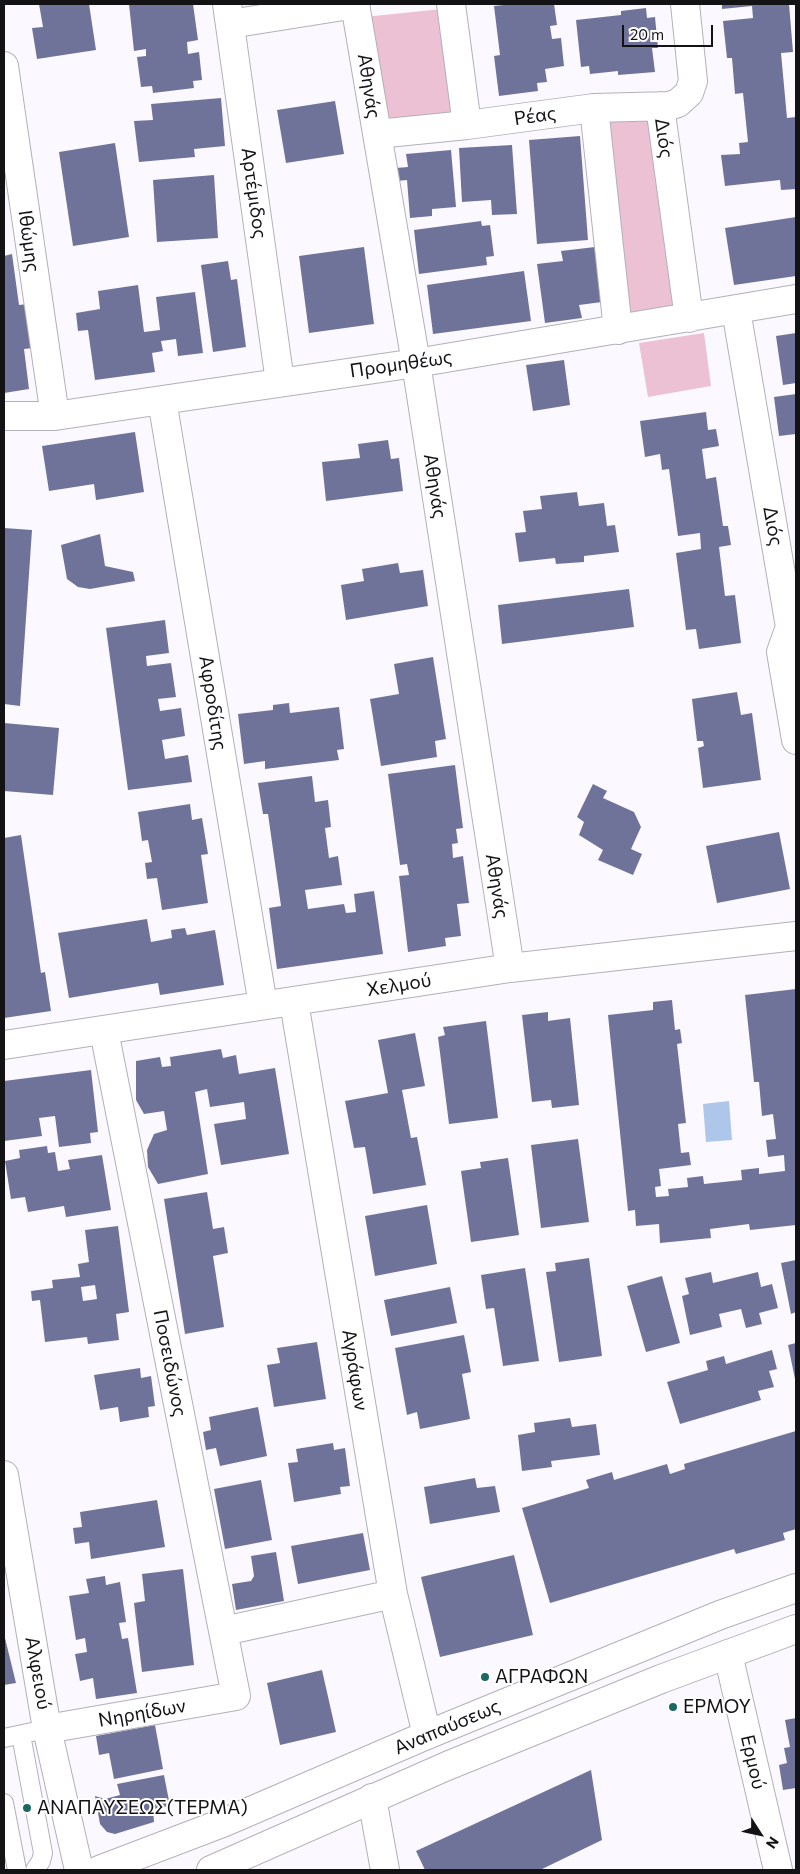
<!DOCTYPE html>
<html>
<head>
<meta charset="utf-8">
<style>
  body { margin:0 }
  #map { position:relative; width:800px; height:1874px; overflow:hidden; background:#fbf9ff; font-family:Commissioner,sans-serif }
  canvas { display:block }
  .frame { position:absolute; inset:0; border:5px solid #131215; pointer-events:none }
  .north { position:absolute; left:735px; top:1809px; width:50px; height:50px; -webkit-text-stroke:4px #fff; paint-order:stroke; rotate:125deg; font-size:14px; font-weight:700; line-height:20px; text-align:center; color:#131215 }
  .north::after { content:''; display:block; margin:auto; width:18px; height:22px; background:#131215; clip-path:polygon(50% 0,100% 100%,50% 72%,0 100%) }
  .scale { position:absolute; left:622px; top:25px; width:91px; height:22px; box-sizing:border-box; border:2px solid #131215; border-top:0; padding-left:6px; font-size:15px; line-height:18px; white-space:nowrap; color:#131215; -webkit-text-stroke:4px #fff; paint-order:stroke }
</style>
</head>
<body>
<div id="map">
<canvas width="800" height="1874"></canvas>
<div class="frame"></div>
<div class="north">N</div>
<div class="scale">20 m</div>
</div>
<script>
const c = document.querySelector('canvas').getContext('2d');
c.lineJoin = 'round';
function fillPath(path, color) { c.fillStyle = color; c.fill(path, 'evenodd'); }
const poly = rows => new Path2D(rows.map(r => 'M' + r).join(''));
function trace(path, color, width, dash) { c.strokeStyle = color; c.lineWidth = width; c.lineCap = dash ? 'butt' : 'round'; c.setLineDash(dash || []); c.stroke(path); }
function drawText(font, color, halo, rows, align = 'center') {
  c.font = font + ' Commissioner,sans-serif'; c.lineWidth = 4; c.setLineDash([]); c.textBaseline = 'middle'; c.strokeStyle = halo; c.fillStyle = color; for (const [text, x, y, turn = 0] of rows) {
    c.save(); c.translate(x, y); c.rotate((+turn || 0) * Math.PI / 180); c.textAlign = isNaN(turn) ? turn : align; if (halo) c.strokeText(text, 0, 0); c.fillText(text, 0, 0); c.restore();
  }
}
fillPath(poly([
  [442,9,458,116,382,127,364,17],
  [653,109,677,310,629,317,604,115],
  [704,333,711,386,648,397,639,343]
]), '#edc1d4');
fillPath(poly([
  [729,1101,732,1140,706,1142,703,1104]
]), '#adc6ea');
fillPath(poly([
  [39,4,89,4,96,50,37,59,32,28,43,27],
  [129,4,193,4,198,40,187,42,188,54,199,52,202,80,193,81,194,88,153,93,152,86,141,87,137,57,146,56,146,49,134,51],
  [513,4,554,4,557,25,550,26,552,39,561,38,564,66,545,69,547,82,537,83,538,91,499,96,494,56,500,55,494,6],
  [722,4,789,4,793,52,781,53,787,118,796,117,796,189,781,190,780,180,725,186,721,155,740,154,739,143,748,142,743,93,735,94,732,58,727,58,723,21,753,18,752,6,722,9],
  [646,8,647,18,655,17,658,48,652,48,655,72,618,75,618,71,590,74,589,66,581,67,576,20,621,15,621,11],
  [221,98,225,146,194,149,195,157,139,162,134,121,153,120,151,104],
  [335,101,344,154,286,163,277,110],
  [580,136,588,240,537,244,529,140],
  [115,143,129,237,73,246,59,152],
  [512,145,517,214,492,215,491,200,462,202,459,148],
  [451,150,456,207,432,209,432,216,410,218,407,180,397,181,396,168,408,167,406,154],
  [214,175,218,238,157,242,153,180],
  [796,217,796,276,734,285,725,228],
  [481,221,482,226,490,225,494,256,486,257,487,265,419,274,414,230],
  [364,247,374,324,309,333,299,256],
  [595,247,602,302,579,305,582,318,545,323,537,264,563,261,561,251],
  [12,254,19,305,27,304,33,348,24,349,29,389,4,393,4,256],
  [228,261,231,280,237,279,246,347,213,352,201,265],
  [524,271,531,321,433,334,427,285],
  [138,285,144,332,160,330,156,297,195,292,203,353,178,356,176,339,161,341,163,351,152,353,155,372,95,380,88,330,78,331,76,313,100,309,98,291],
  [796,333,796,383,783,385,776,336],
  [564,360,570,405,533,411,526,365],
  [796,394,796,434,779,436,774,397],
  [706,412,708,430,716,429,719,446,702,449,706,479,716,477,723,526,728,526,731,545,719,547,725,596,735,595,741,643,699,649,696,629,686,630,676,553,701,549,700,533,678,536,669,469,662,470,660,454,645,457,640,421],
  [135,432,144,492,96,500,94,484,49,491,42,446],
  [388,440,391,459,399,458,403,491,326,501,322,462,360,458,358,444],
  [577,492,579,506,604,503,607,526,615,525,619,552,584,556,584,562,556,564,555,558,519,562,515,533,526,532,523,511,542,509,540,496],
  [4,528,32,530,20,706,4,704],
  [100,534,105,566,133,572,135,581,90,589,78,587,67,579,61,545],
  [398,563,400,573,423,570,428,606,346,620,341,585,364,581,362,569],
  [629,589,634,627,502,644,498,605],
  [165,620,169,653,146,656,147,666,171,663,176,697,158,699,160,711,181,708,185,736,162,740,165,759,188,755,192,782,128,790,106,628],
  [433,657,446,739,435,741,437,757,381,766,370,699,399,694,394,664],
  [737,692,741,715,752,713,761,780,703,788,698,748,704,746,703,741,697,741,692,699],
  [289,703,290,713,339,707,344,749,337,750,339,760,265,769,265,761,244,764,238,714,273,710,273,705],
  [4,723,59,728,53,795,4,791],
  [455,765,463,828,456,829,458,843,452,844,453,858,463,856,469,903,457,904,461,936,445,938,446,946,408,952,399,876,409,875,407,864,400,865,388,774],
  [312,776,315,802,328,800,331,827,325,828,329,858,338,856,342,885,305,890,308,909,344,904,346,913,356,912,354,894,374,891,383,954,277,969,269,908,281,906,268,814,263,814,258,783],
  [593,784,607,791,603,798,634,812,641,827,631,849,642,854,633,875,598,860,603,850,579,835,584,822,577,817],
  [190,804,192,820,202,818,208,854,201,855,208,903,162,910,157,878,147,879,145,863,152,862,148,840,142,841,138,812],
  [779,832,790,889,717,903,706,846],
  [21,835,41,973,45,972,51,1011,4,1018,4,838],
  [147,919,151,942,172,938,171,930,185,928,187,935,215,930,224,985,160,995,158,983,69,998,58,933],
  [796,989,796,1225,750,1230,749,1224,710,1229,711,1238,660,1243,659,1224,636,1226,635,1210,628,1211,608,1015,653,1010,653,1002,672,1000,675,1030,680,1029,682,1043,677,1044,686,1123,678,1124,681,1153,689,1152,691,1165,659,1169,661,1186,655,1187,656,1197,669,1196,668,1189,688,1187,687,1178,703,1176,704,1184,742,1180,741,1170,759,1168,759,1174,785,1171,784,1155,768,1157,766,1140,776,1139,773,1114,762,1116,759,1082,754,1082,745,995],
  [548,1012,548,1021,570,1018,579,1105,552,1108,551,1100,532,1102,522,1015],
  [486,1021,498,1118,449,1124,438,1037,445,1035,443,1027],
  [415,1033,425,1086,402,1090,411,1138,417,1137,426,1185,373,1194,365,1147,354,1148,345,1101,388,1093,378,1040],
  [221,1049,223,1058,236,1055,239,1074,275,1068,289,1154,221,1165,214,1124,246,1119,244,1102,210,1107,207,1089,195,1092,208,1174,158,1184,148,1167,147,1150,154,1134,167,1130,164,1111,144,1114,136,1100,136,1061,160,1057,162,1067,171,1066,170,1057],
  [91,1070,98,1132,90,1133,91,1143,59,1147,55,1116,39,1118,42,1136,4,1141,4,1081],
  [578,1139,589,1222,541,1228,531,1145],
  [47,1146,48,1153,55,1152,58,1171,70,1169,68,1160,102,1155,111,1210,66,1217,64,1206,28,1212,25,1197,11,1199,5,1161,20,1158,19,1150],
  [508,1158,519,1235,471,1242,461,1171,481,1168,480,1162],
  [207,1192,213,1229,224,1227,228,1253,213,1256,224,1327,185,1334,164,1199],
  [427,1205,437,1264,375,1276,365,1216],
  [118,1226,129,1312,116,1314,119,1340,88,1344,87,1337,45,1342,40,1300,32,1301,31,1291,53,1288,52,1280,80,1277,78,1264,89,1262,85,1230],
  [95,1285,97,1299,83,1301,81,1287],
  [589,1258,602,1356,559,1362,546,1272,556,1271,555,1263],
  [796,1260,796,1312,791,1314,781,1263],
  [525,1268,539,1361,503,1366,494,1308,486,1309,481,1275],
  [711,1272,713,1283,758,1272,761,1287,772,1284,778,1308,759,1313,762,1324,746,1328,741,1309,719,1314,722,1327,690,1335,682,1296,689,1294,685,1278],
  [662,1276,680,1343,646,1352,627,1286],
  [450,1287,457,1323,391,1336,384,1300],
  [464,1335,471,1372,462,1374,470,1419,420,1429,417,1412,407,1415,395,1348],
  [317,1342,326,1399,274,1407,267,1365,280,1363,277,1348],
  [796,1343,796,1379,795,1379,788,1345],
  [772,1350,777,1369,769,1371,774,1387,758,1391,761,1400,680,1424,667,1382,708,1370,706,1361,724,1356,726,1364],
  [140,1368,141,1378,151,1376,155,1406,148,1407,149,1417,120,1422,118,1407,100,1410,94,1375],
  [258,1407,267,1456,220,1466,216,1448,206,1450,203,1432,211,1430,209,1417],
  [570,1418,572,1427,596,1424,600,1455,551,1461,552,1467,522,1471,518,1435,535,1432,534,1423],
  [796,1431,796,1529,783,1533,785,1540,736,1554,734,1549,550,1603,522,1508,589,1488,586,1480,612,1472,614,1480,667,1464,670,1474,685,1469,684,1464],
  [333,1443,334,1450,345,1448,350,1486,340,1487,341,1494,294,1502,288,1463,298,1462,296,1449],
  [475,1478,477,1488,495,1486,500,1512,430,1524,424,1487],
  [261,1480,272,1540,225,1549,214,1489],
  [157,1500,165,1547,91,1559,89,1542,75,1544,73,1528,82,1527,80,1512],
  [363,1533,370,1570,298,1584,291,1546],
  [276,1552,284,1601,236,1610,232,1584,251,1581,254,1576,251,1556],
  [514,1555,533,1635,440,1657,421,1577],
  [183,1569,194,1665,142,1672,134,1603,145,1601,142,1574],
  [105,1576,106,1585,120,1582,126,1622,119,1623,122,1639,128,1638,137,1693,96,1699,93,1678,80,1681,75,1654,87,1652,85,1638,76,1640,69,1596,89,1593,86,1579],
  [4,1634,16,1683,4,1685],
  [322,1670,336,1732,280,1745,267,1683],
  [796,1718,796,1788,783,1790,779,1765,787,1763,784,1748,790,1747,785,1720],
  [155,1725,163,1769,114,1779,109,1753,99,1755,96,1736],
  [591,1770,602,1840,540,1870,425,1870,416,1851],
  [164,1775,170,1806,153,1809,154,1822,115,1834,107,1832,100,1824,95,1796,105,1799,120,1795,117,1784]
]), '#707399');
const lane = poly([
  [21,1735,43,1853,41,1861,35,1870],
  [4,1738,32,1732],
  [4,1803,17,1870]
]);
const street = poly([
  [227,4,280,382],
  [355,4,416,363,510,968],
  [451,4,467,125],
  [230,24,356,4],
  [4,66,55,416],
  [660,106,689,318],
  [594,108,618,330],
  [377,134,467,125,594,108,669,106,678,103,689,93,693,81,685,4],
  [736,310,790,627,781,652,796,740],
  [162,400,263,1005],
  [4,416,55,416,162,400,416,363,796,299],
  [294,1002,393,1594,427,1735],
  [4,1045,510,968,796,936],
  [224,1631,393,1594],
  [728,1654,778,1870],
  [47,1729,236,1696,104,1031],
  [372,1798,385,1870]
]);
const secondary = poly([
  [4,1475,47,1729,79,1870],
  [99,1870,225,1822,427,1735,720,1615,796,1588],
  [211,1870,447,1766,661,1679,796,1629]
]);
trace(lane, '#b3b0b8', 20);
trace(street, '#b3b0b8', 30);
trace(secondary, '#b3b0b8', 30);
trace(lane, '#fff', 18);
trace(street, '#fff', 28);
trace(secondary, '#fff', 28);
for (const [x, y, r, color] of [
  [485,1677,5,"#1b6761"],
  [673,1707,5,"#1b6761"],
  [27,1808,5,"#1b6761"]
]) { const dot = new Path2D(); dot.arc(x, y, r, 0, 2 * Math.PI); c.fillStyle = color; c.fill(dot); trace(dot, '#fff', 2); }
drawText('19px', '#131215', '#fff', [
  ["Αθηνάς",369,86,81],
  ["Ρέας",535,116,-8],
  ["Διός",664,138,82],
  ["Αρτέμιδος",254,193,82],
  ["Ιθώμης",29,241,82],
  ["Προμηθέως",401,364,-8],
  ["Αθηνάς",435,486,81],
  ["Διός",773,526,80],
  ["Αφροδίτης",213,703,81],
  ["Αθηνάς",497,886,81],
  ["Χελμού",399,985,-9],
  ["Ποσειδώνος",170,1363,79],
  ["Αγράφων",355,1370,81],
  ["Αλφειού",38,1673,80],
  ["Νηρηίδων",142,1713,-10],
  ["Αναπαύσεως",447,1727,-23],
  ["Ερμού",753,1762,77]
]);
drawText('19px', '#131215', '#fff', [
  ["ΑΓΡΑΦΩΝ",495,1677],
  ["ΕΡΜΟΥ",683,1707],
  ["ΑΝΑΠΑΥΣΕΩΣ(ΤΕΡΜΑ)",37,1808]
], 'left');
</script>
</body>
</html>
